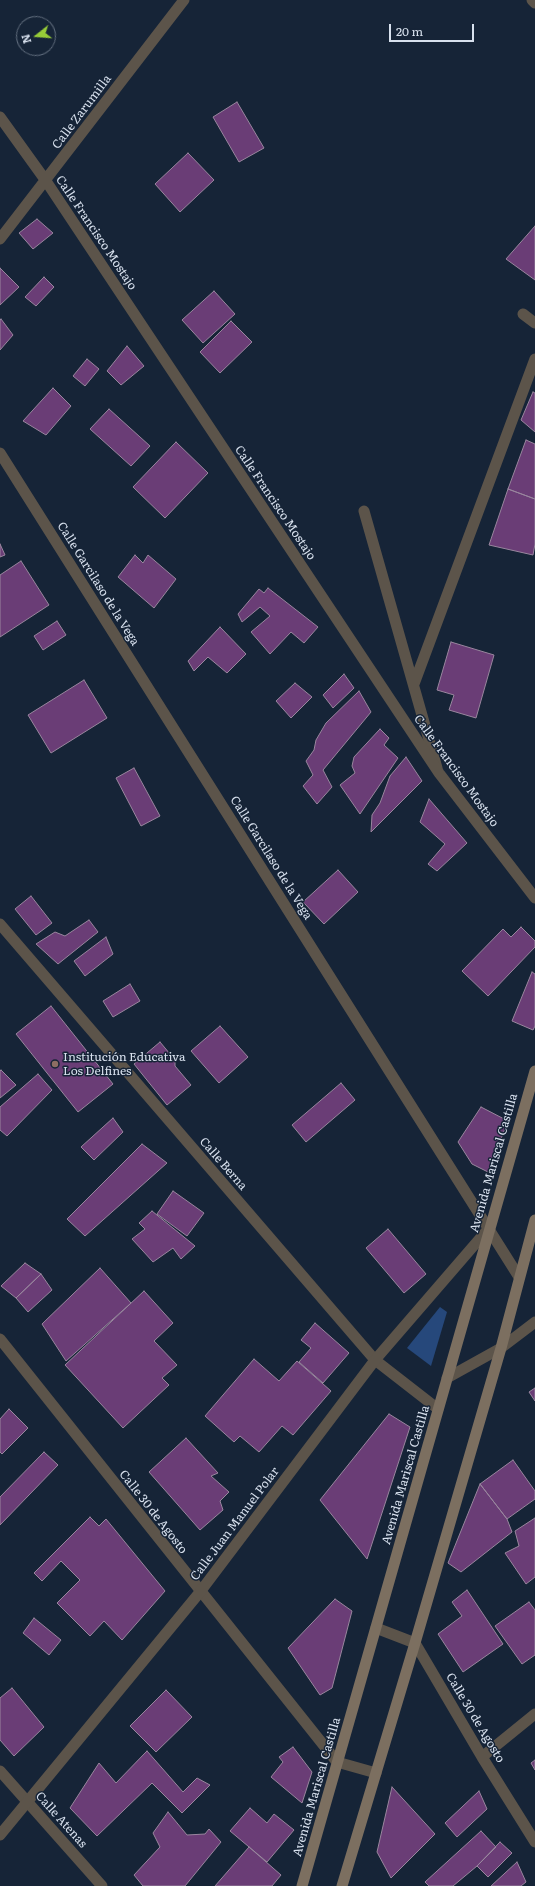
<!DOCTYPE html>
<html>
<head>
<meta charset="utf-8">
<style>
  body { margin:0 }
  #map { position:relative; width:535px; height:1886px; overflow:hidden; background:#162437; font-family:Literata,serif }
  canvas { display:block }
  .north { position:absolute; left:16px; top:16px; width:40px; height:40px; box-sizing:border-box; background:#162437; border:1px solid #647080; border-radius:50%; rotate:253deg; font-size:11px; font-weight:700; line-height:16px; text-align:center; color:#d8e1ee }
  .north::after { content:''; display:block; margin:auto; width:14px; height:18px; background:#97cc38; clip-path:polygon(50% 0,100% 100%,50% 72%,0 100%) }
  .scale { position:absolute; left:389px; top:24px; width:85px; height:18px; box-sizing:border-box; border:2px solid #d8e1ee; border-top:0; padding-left:5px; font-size:12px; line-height:14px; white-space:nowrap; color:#d8e1ee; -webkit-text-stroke:3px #162437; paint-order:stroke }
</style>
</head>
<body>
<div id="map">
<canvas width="535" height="1886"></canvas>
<div class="north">N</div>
<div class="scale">20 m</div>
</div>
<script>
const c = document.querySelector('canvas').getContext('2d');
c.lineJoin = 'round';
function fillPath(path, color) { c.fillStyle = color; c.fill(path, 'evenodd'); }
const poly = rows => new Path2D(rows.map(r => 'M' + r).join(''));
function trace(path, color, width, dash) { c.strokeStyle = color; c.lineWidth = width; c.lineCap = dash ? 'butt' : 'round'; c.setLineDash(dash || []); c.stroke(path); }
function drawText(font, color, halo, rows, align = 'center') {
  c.font = font + ' Literata,serif'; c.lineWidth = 3; c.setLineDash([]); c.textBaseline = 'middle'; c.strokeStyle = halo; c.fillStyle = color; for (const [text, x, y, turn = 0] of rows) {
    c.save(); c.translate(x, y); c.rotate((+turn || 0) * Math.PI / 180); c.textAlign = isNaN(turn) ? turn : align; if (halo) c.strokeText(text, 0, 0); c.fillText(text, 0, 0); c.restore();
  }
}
fillPath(poly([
  [440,1307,447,1312,431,1366,407,1348]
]), '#26487b');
const building = poly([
  [237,102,264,148,239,162,213,117,237,102],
  [188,153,214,180,180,212,155,184,188,153],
  [37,219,53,233,33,249,19,233,37,219],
  [535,226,535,280,506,259,535,226],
  [0,268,19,287,0,305,0,268],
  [44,277,54,287,36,306,25,297,44,277],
  [214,291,235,314,203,343,182,320,214,291],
  [1,319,13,335,0,350,0,320,1,319],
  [231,321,252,342,220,373,200,352,231,321],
  [127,346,144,366,121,385,107,371,127,346],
  [87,359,99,369,85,386,73,376,87,359],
  [53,388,71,406,46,435,23,421,53,388],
  [533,392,535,393,535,432,521,420,533,392],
  [109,409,150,446,131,466,90,429,109,409],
  [526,440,535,444,535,499,508,489,526,440],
  [176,442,208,473,165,518,133,487,176,442],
  [508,489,535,499,535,544,533,555,489,545,508,489],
  [0,544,5,555,0,557,0,544],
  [135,555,143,563,148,555,176,579,154,608,118,577,135,555],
  [21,561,49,605,0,637,0,575,21,561],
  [268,588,318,627,304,643,291,632,270,654,251,632,270,616,260,607,242,622,238,614,259,589,264,593,268,588],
  [57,621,66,635,43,650,34,636,57,621],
  [220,627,246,654,227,673,208,657,194,671,188,661,220,627],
  [451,642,494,655,476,718,449,710,454,695,437,690,451,642],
  [344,674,354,688,333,708,323,695,344,674],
  [84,680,107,718,51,753,28,715,84,680],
  [295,683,312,697,291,718,276,701,295,683],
  [359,691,371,712,323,770,332,787,317,804,303,786,313,775,306,761,314,750,316,740,326,723,359,691],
  [380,729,389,738,384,745,398,758,360,814,340,785,355,773,352,766,354,757,380,729],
  [406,757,422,781,371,832,372,815,380,803,390,776,406,757],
  [134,768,160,816,141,826,116,778,134,768],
  [429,799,467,843,437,871,428,864,445,844,420,822,429,799],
  [338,870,358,892,324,924,303,902,338,870],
  [31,896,52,923,36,935,15,909,31,896],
  [89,920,98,932,58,964,36,944,55,932,65,936,89,920],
  [521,927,535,941,535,947,488,996,462,971,503,929,511,937,521,927],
  [106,937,113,954,85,976,74,961,106,937],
  [532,972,535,974,535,1026,533,1030,512,1021,532,972],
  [130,984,140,1001,113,1017,103,1001,130,984],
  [51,1006,113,1084,78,1112,16,1034,51,1006],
  [220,1026,248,1057,219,1083,191,1051,220,1026],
  [160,1042,175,1060,175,1066,191,1085,167,1105,134,1064,160,1042],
  [1,1070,16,1085,0,1098,0,1071,1,1070],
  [38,1074,52,1090,7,1136,0,1130,0,1107,38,1074],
  [341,1083,355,1100,306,1142,292,1125,341,1083],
  [481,1107,508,1121,488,1172,472,1164,458,1142,481,1107],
  [113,1118,123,1132,94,1160,81,1147,113,1118],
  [142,1144,167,1163,85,1236,67,1219,142,1144],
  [173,1191,204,1213,187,1236,157,1214,173,1191],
  [152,1211,195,1246,181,1259,173,1248,153,1262,132,1239,145,1229,139,1223,152,1211],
  [388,1229,426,1274,404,1293,366,1248,388,1229],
  [25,1263,41,1274,16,1298,1,1286,25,1263],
  [100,1268,131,1303,66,1361,42,1324,100,1268],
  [41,1274,52,1290,28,1312,16,1298,41,1274],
  [144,1291,173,1323,154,1341,177,1365,162,1378,169,1385,123,1428,65,1365,144,1291],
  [315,1323,349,1353,323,1383,299,1362,311,1348,301,1340,315,1323],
  [254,1359,279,1381,297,1361,331,1391,293,1435,282,1426,259,1452,240,1436,234,1442,205,1416,254,1359],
  [535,1388,535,1401,529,1392,535,1388],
  [9,1409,28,1428,2,1454,0,1452,0,1419,9,1409],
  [389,1414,410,1427,367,1559,320,1500,389,1414],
  [186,1438,218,1473,211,1476,229,1492,220,1501,223,1510,200,1530,149,1472,186,1438],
  [44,1452,58,1465,0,1525,0,1497,44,1452],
  [513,1460,535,1491,535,1499,507,1519,480,1484,513,1460],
  [480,1484,507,1519,512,1532,461,1572,448,1563,480,1484],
  [90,1517,99,1526,106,1519,165,1591,122,1640,104,1621,90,1636,57,1603,80,1580,61,1561,42,1581,34,1573,90,1517],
  [535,1518,535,1577,526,1584,505,1553,519,1546,515,1531,535,1518],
  [467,1590,503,1644,463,1672,438,1634,462,1616,452,1602,467,1590],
  [335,1599,352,1611,332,1688,320,1695,288,1648,335,1599],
  [529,1602,535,1610,535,1655,522,1664,495,1626,529,1602],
  [34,1618,61,1640,49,1655,23,1633,34,1618],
  [12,1688,44,1727,14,1756,0,1740,0,1698,12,1688],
  [166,1690,192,1717,156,1752,130,1726,166,1690],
  [293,1747,312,1772,302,1803,271,1777,283,1762,279,1757,293,1747],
  [147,1751,183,1792,197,1778,210,1785,182,1813,152,1783,97,1836,70,1808,99,1763,116,1783,147,1751],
  [535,1760,535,1770,531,1763,535,1760],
  [392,1787,435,1834,391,1878,377,1852,392,1787],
  [479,1791,487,1809,457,1837,445,1823,479,1791],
  [250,1808,267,1823,274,1814,294,1830,267,1862,230,1831,250,1808],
  [168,1812,187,1835,205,1834,209,1829,221,1842,185,1886,143,1886,134,1875,160,1847,153,1833,168,1812],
  [481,1831,496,1847,477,1866,453,1886,429,1886,425,1882,481,1831],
  [500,1842,512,1853,488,1877,477,1866,500,1842],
  [249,1847,281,1875,272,1886,215,1886,249,1847],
  [517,1862,526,1882,521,1886,491,1886,517,1862]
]);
fillPath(building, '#6a3d76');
trace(building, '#99869e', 1);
trace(poly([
  [364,511,437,768],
  [414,684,535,359]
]), '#5c544a', 11);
trace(poly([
  [532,0,535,3],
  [0,117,46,181,439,773,535,898],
  [0,239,184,0],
  [523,314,535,323],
  [0,924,375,1360,438,1409],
  [0,1339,337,1762,376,1773],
  [447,1378,501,1348,535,1322],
  [376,1628,415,1643,482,1757,535,1842],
  [482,1757,535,1714],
  [0,1771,102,1886]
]), '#5c544a', 11);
trace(poly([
  [0,453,519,1277],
  [0,1835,200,1592,375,1360,489,1228]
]), '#5c544a', 11);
trace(poly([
  [302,1886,535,1071],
  [342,1886,415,1643,501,1348,535,1220]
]), '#7c6f60', 11);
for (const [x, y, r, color] of [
  [55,1064,4,"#8d6e63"]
]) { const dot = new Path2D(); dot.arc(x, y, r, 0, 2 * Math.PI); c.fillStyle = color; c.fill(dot); trace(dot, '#162437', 1.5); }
drawText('12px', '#d8e1ee', '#162437', [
  ["Calle Zarumilla",82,112,-53],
  ["Calle Francisco Mostajo",96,233,56],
  ["Calle Francisco Mostajo",275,503,56],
  ["Calle Garcilaso de la Vega",98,584,58],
  ["Calle Francisco Mostajo",456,771,54],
  ["Calle Garcilaso de la Vega",271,858,58],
  ["Avenida Mariscal Castilla",494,1163,-74],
  ["Calle Berna",223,1164,49],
  ["Avenida Mariscal Castilla",406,1475,-74],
  ["Calle 30 de Agosto",153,1512,52],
  ["Calle Juan Manuel Polar",235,1524,-53],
  ["Calle 30 de Agosto",475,1718,59],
  ["Avenida Mariscal Castilla",317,1787,-74],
  ["Calle Atenas",61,1820,48]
]);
drawText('12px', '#d8e1ee', '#162437', [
  ["Institución Educativa",63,1057],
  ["Los Delfines",63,1071]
], 'left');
</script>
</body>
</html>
